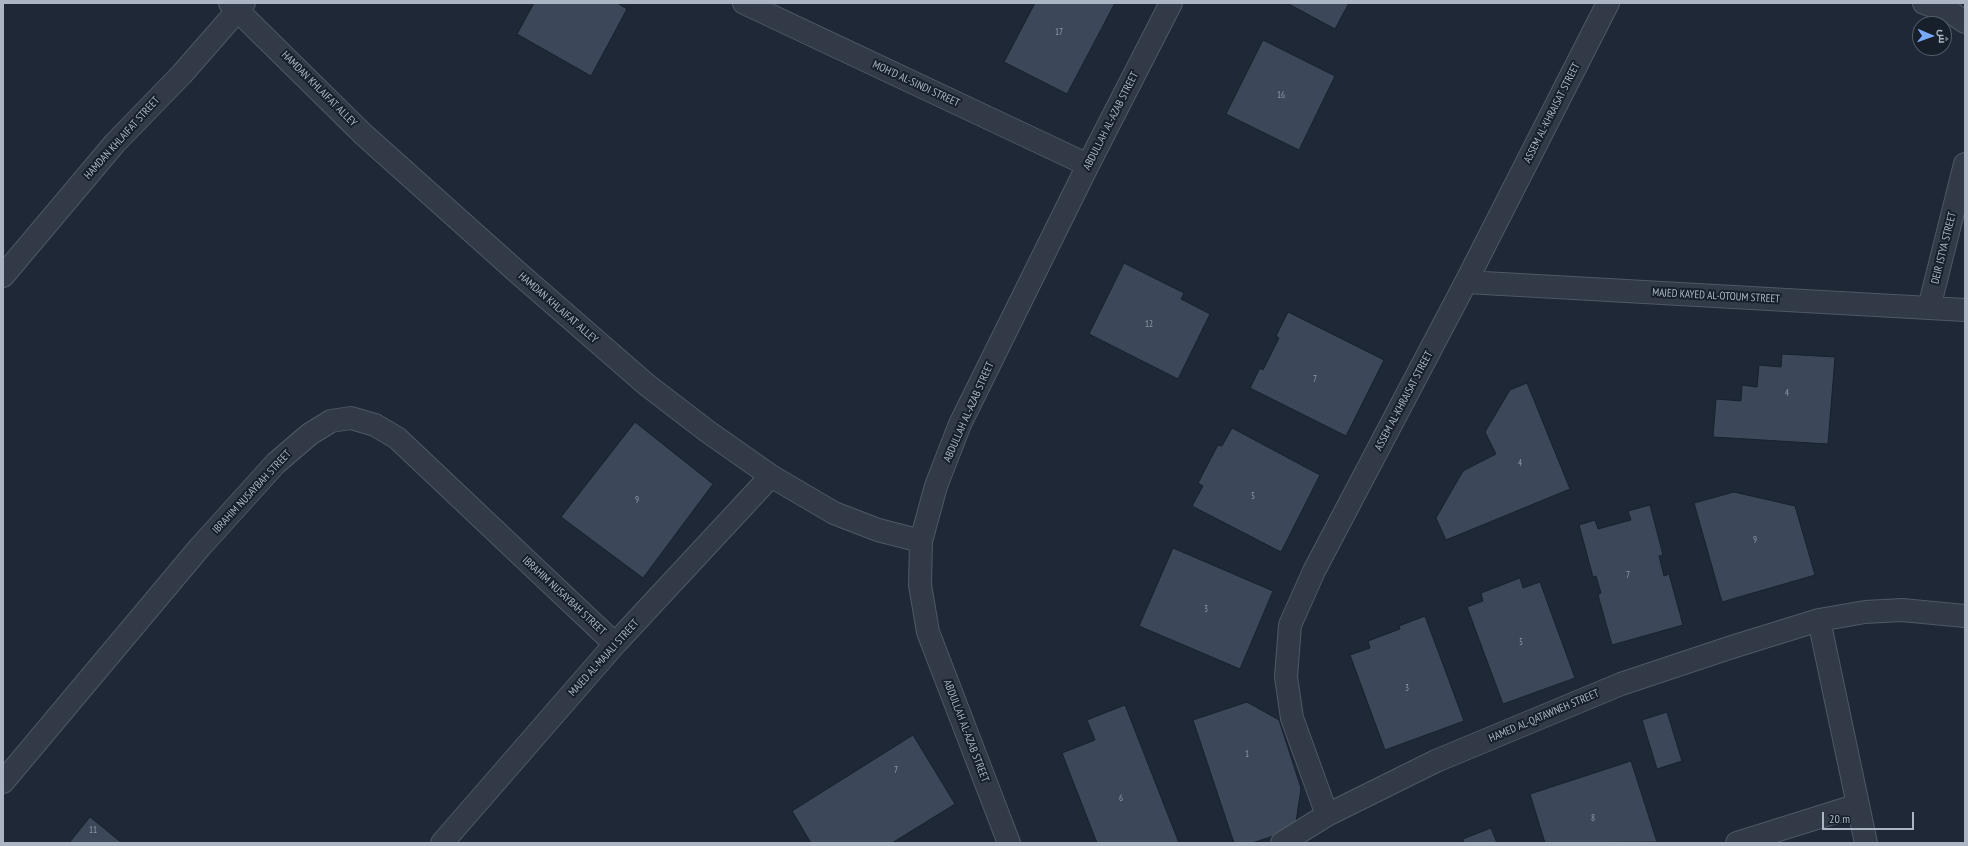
<!DOCTYPE html>
<html>
<head>
<meta charset="utf-8">
<style>
  body { margin:0 }
  #map { position:relative; width:1968px; height:846px; overflow:hidden; background:#1e2836; font-family:"PT Sans Narrow",Cairo,sans-serif }
  canvas { display:block }
  .frame { position:absolute; inset:0; border:4px solid #abb5c4; pointer-events:none }
  .north { position:absolute; left:1912px; top:16px; width:40px; height:40px; box-sizing:border-box; background:#171f2b; border:1px solid #525b68; border-radius:50%; rotate:92deg; font-size:11px; font-weight:700; line-height:16px; text-align:center; color:#abb5c4 }
  .north::after { content:''; display:block; margin:auto; width:14px; height:18px; background:#79aafb; clip-path:polygon(50% 0,100% 100%,50% 72%,0 100%) }
  .scale { position:absolute; left:1822px; top:812px; width:92px; height:18px; box-sizing:border-box; border:2px solid #abb5c4; border-top:0; padding-left:5px; font-size:12px; line-height:14px; white-space:nowrap; color:#abb5c4; -webkit-text-stroke:3px #171f2b; paint-order:stroke }
</style>
</head>
<body>
<div id="map">
<canvas width="1968" height="846"></canvas>
<div class="frame"></div>
<div class="north">ش</div>
<div class="scale">20 m</div>
</div>
<script>
const c = document.querySelector('canvas').getContext('2d');
c.lineJoin = 'round';
function fillPath(path, color) { c.fillStyle = color; c.fill(path, 'evenodd'); }
const poly = rows => new Path2D(rows.map(r => 'M' + r).join(''));
function trace(path, color, width, dash) { c.strokeStyle = color; c.lineWidth = width; c.lineCap = dash ? 'butt' : 'round'; c.setLineDash(dash || []); c.stroke(path); }
function drawText(font, color, halo, rows, align = 'center') {
  c.font = font + ' "PT Sans Narrow",sans-serif'; c.lineWidth = 4; c.setLineDash([]); c.textBaseline = 'middle'; c.strokeStyle = halo; c.fillStyle = color; for (const [text, x, y, turn = 0] of rows) {
    c.save(); c.translate(x, y); c.rotate((+turn || 0) * Math.PI / 180); c.textAlign = isNaN(turn) ? turn : align; if (halo) c.strokeText(text, 0, 0); c.fillText(text, 0, 0); c.restore();
  }
}
const building = poly([
  [534,3,617,3,627,9,591,76,517,34,534,3],
  [1035,3,1115,3,1067,94,1004,62,1035,3],
  [1287,3,1349,3,1335,29,1287,3],
  [1263,40,1335,76,1299,150,1226,114,1263,40],
  [1124,263,1184,293,1181,299,1210,314,1178,379,1089,334,1124,263],
  [1288,312,1384,360,1346,436,1250,388,1260,368,1263,370,1279,338,1276,336,1288,312],
  [1782,354,1835,357,1828,444,1713,437,1716,399,1741,401,1742,385,1757,387,1759,365,1781,367,1782,354],
  [1527,383,1570,489,1446,540,1436,518,1463,471,1496,454,1485,432,1510,390,1527,383],
  [635,422,713,484,643,578,561,517,635,422],
  [1232,428,1320,475,1281,552,1192,506,1203,486,1198,483,1218,445,1222,446,1232,428],
  [1734,492,1795,506,1815,575,1722,602,1694,503,1734,492],
  [1650,505,1663,555,1659,556,1664,576,1669,574,1683,625,1612,645,1598,595,1601,593,1596,576,1593,577,1579,525,1595,520,1598,529,1631,520,1628,511,1650,505],
  [1173,548,1273,591,1240,669,1139,626,1173,548],
  [1520,578,1523,588,1540,582,1575,678,1503,704,1467,607,1483,601,1481,593,1520,578],
  [1425,616,1464,721,1385,750,1350,655,1370,648,1368,641,1400,629,1399,626,1425,616],
  [1247,702,1279,720,1301,788,1295,829,1252,843,1234,843,1193,720,1247,702],
  [1125,705,1179,843,1097,843,1062,753,1095,740,1087,720,1125,705],
  [1667,712,1682,761,1657,769,1642,720,1667,712],
  [913,735,955,804,892,843,811,843,792,811,913,735],
  [1631,761,1657,842,1545,843,1530,794,1631,761],
  [90,817,122,843,69,843,90,817],
  [1491,828,1497,843,1464,843,1463,839,1491,828]
]);
fillPath(building, '#3c4859');
trace(building, '#19212d', 1);
const street = poly([
  [230,3,363,134,516,271,647,385,707,431,771,476,834,513,878,530,921,541],
  [744,3,1088,165],
  [1924,3,1949,11,1965,22],
  [3,276,115,143,182,74,244,3],
  [1466,282,1965,310],
  [1929,308,1965,164],
  [1819,620,1866,843],
  [3,782,200,547,276,463,310,434,331,421,351,418,375,425,397,438,615,644],
  [1327,815,1292,718,1286,677,1290,625,1314,571,1466,282,1608,3],
  [442,843,615,644,771,476],
  [1009,843,928,632,920,585,921,541,936,486,960,424,1088,165,1171,3],
  [1282,843,1327,815,1436,761,1621,684,1732,647,1819,620,1865,612,1902,610,1965,616],
  [1737,843,1858,805]
]);
trace(street, '#4f5865', 24);
trace(street, '#323a47', 22);
drawText('9px', '#8f9aa9', null, [
  ["17",1059,32],
  ["16",1281,95],
  ["12",1149,324],
  ["7",1315,379],
  ["4",1787,393],
  ["4",1520,463],
  ["5",1253,496],
  ["9",637,500],
  ["9",1755,540],
  ["7",1628,575],
  ["3",1206,609],
  ["5",1521,642],
  ["3",1407,688],
  ["1",1247,754],
  ["7",896,770],
  ["6",1121,798],
  ["8",1593,818],
  ["11",93,830]
]);
drawText('11px', '#abb5c4', '#171f2b', [
  ["MOH'D AL-SINDI STREET",916,84,25],
  ["HAMDAN KHLAIFAT ALLEY",319,89,45],
  ["ASSEM AL-KHRAISAT STREET",1552,113,-63],
  ["ABDULLAH AL-AZAB STREET",1111,121,-63],
  ["HAMDAN KHLAIFAT STREET",122,138,-48],
  ["DEIR ISTYA STREET",1944,248,-76],
  ["MAJED KAYED AL-OTOUM STREET",1716,296,3],
  ["HAMDAN KHLAIFAT ALLEY",558,308,41],
  ["ASSEM AL-KHRAISAT STREET",1404,401,-62],
  ["ABDULLAH AL-AZAB STREET",969,412,-66],
  ["IBRAHIM NUSAYBAH STREET",252,492,-47],
  ["IBRAHIM NUSAYBAH STREET",564,596,43],
  ["MAJED AL-MAJALI STREET",604,658,-48],
  ["HAMED AL-QATAWNEH STREET",1544,716,-23],
  ["ABDULLAH AL-AZAB STREET",966,731,69]
]);
</script>
</body>
</html>
